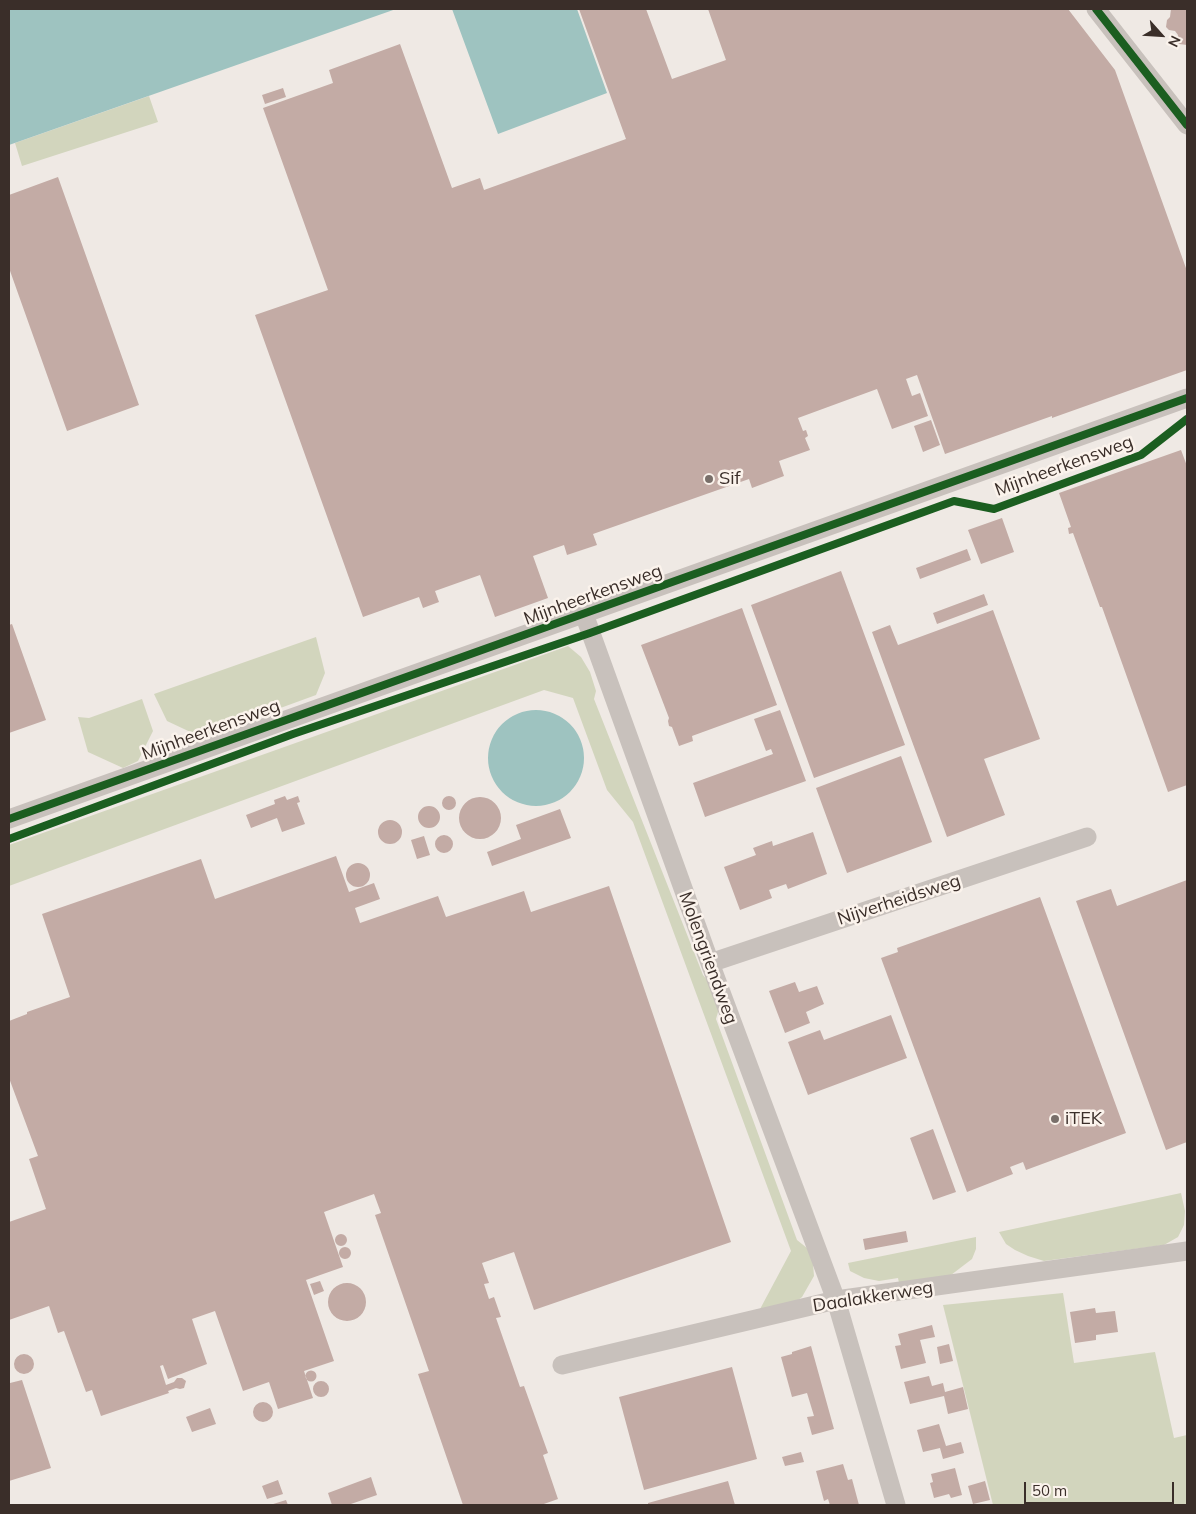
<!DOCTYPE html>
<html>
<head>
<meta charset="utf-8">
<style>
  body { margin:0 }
  #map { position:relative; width:1196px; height:1514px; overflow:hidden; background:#efe9e4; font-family:Mulish,sans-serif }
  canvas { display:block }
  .frame { position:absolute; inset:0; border:10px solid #3a2e29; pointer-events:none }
  .north { position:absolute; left:1136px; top:10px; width:50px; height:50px; -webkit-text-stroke:4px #fbf3ec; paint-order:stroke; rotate:116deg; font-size:14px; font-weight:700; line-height:20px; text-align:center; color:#3a2e29 }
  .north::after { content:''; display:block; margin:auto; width:18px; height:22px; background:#3a2e29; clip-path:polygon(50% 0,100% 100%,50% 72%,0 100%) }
  .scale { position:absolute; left:1024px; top:1482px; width:150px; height:22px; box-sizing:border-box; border:2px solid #3a2e29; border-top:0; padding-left:6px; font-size:15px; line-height:18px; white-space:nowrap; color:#3a2e29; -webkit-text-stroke:4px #fbf3ec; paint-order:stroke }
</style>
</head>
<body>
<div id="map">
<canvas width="1196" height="1514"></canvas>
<div class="frame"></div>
<div class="north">N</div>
<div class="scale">50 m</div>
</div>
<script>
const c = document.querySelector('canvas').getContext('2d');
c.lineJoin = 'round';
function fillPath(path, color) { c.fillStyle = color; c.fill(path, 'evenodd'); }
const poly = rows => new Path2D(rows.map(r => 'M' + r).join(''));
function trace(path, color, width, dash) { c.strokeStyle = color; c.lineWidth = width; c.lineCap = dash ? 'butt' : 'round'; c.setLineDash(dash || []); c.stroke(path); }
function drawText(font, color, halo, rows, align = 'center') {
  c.font = font + ' Mulish,sans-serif'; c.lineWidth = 5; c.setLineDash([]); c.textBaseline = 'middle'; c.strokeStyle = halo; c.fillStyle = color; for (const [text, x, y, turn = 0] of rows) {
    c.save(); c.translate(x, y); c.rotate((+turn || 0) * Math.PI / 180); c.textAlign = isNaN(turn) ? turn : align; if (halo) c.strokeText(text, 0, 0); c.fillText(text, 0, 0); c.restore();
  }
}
fillPath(poly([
  [149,96,158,122,22,166,15,143],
  [316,637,325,673,316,695,201,737,167,721,154,694],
  [568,646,581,657,590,672,596,691,594,699,703,975,712,986,720,1005,716,1019,797,1240,812,1252,814,1276,802,1297,792,1305,759,1311,791,1251,633,822,607,790,573,698,544,690,9,886,9,845],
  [142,699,153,731,138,761,123,768,88,752,78,717,89,718],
  [1181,1193,1185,1211,1184,1225,1178,1237,1164,1245,1044,1261,1028,1256,1015,1250,1006,1244,999,1232],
  [976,1237,976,1249,972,1259,951,1275,899,1283,898,1278,879,1281,864,1278,850,1271,848,1263],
  [1063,1293,1074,1363,1155,1352,1174,1438,1187,1435,1187,1505,993,1505,943,1305]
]), '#d2d5bd');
fillPath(poly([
  [9,9,396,9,9,145],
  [452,9,577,9,607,93,498,134],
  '488 758a48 48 0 1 1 96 0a48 48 0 1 1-96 0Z'
]), '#9ec3c0');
fillPath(poly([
  [579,9,646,9,672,79,726,60,708,9,1068,9,1115,70,1187,271,1187,370,1052,418,1052,416,945,454,917,375,906,379,912,396,920,393,928,416,892,429,877,389,798,418,803,431,806,430,808,436,805,438,810,450,779,461,784,476,752,488,749,479,593,534,597,545,567,555,564,545,533,556,548,598,495,617,480,575,435,591,439,602,423,608,419,597,363,617,255,315,328,290,263,108,333,83,329,70,400,44,452,188,480,178,484,190,626,139],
  [1171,9,1187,9,1187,45,1179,44,1177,41,1178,35,1175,31,1169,30,1166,27,1167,20,1170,17],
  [283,88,286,97,265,104,262,95],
  [58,177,139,405,67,431,9,268,9,195],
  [931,420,940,445,923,452,914,426],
  [1181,450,1187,466,1187,785,1168,792,1102,607,1100,607,1073,533,1069,534,1068,528,1071,527,1059,493],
  [1002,518,1014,552,981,564,968,530],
  [967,549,971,560,920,579,916,568],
  [841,571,905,745,814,778,751,605],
  [984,594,988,605,937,624,933,613],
  [742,608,777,705,692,736,693,741,679,746,672,727,669,726,668,721,669,718,641,645],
  [993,610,1040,739,984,759,1005,815,947,837,872,632,890,625,898,645],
  [12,624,46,720,9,733,9,625],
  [780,710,806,781,705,817,693,783,773,754,771,749,766,751,754,719],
  [901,756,932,842,847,873,816,788],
  [285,796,287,800,298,796,300,802,297,803,305,824,282,832,277,818,251,828,246,815,275,804,274,800],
  '442 803a7 7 0 1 1 14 0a7 7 0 1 1-14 0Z',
  '459 818a21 21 0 1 1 42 0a21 21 0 1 1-42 0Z',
  '418 817a11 11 0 1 1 22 0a11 11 0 1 1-22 0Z',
  [560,809,571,838,492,866,487,852,521,839,516,825],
  '378 832a12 12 0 1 1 24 0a12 12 0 1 1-24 0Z',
  [813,832,827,874,788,889,786,884,769,890,772,898,740,910,724,867,756,855,753,848,772,841,773,846],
  '435 844a9 9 0 1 1 18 0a9 9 0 1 1-18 0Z',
  [424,836,430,855,417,859,411,840],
  [336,856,349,892,374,883,380,899,355,908,360,923,438,896,446,917,524,891,531,912,609,886,731,1242,534,1310,514,1252,482,1263,489,1283,484,1284,489,1299,494,1297,501,1317,496,1318,520,1387,524,1386,548,1453,543,1455,558,1499,541,1505,463,1505,418,1374,429,1371,375,1215,381,1213,374,1194,324,1212,343,1267,306,1280,334,1361,304,1371,313,1398,278,1409,269,1382,243,1391,215,1311,192,1319,207,1364,168,1379,163,1365,160,1366,166,1385,174,1382,177,1378,182,1378,186,1381,184,1388,180,1389,176,1388,168,1391,169,1393,101,1416,92,1390,86,1392,64,1331,58,1333,49,1306,9,1320,9,1222,46,1209,29,1159,38,1156,9,1078,9,1021,27,1014,27,1012,70,997,42,914,201,859,215,899],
  '346 875a12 12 0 1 1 24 0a12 12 0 1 1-24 0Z',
  [1187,880,1187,1142,1166,1150,1076,901,1111,889,1117,906],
  [1040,897,1126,1133,1026,1170,1023,1162,1010,1167,1013,1174,967,1192,881,958,898,952,897,948],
  [795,982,799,992,817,986,824,1004,806,1012,810,1023,785,1033,769,991],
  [891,1015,907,1058,808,1095,788,1042,820,1030,824,1040],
  [933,1129,956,1192,933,1200,910,1138],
  [906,1231,908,1242,865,1250,863,1239],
  '335 1240a6 6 0 1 1 12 0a6 6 0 1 1-12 0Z',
  '339 1253a6 6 0 1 1 12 0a6 6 0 1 1-12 0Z',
  [320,1281,324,1291,314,1295,310,1284],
  '328 1302a19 19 0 1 1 38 0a19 19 0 1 1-38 0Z',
  [1095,1308,1096,1313,1115,1311,1118,1332,1096,1335,1096,1340,1075,1343,1070,1312],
  [932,1325,935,1337,920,1340,926,1363,901,1369,895,1346,901,1345,898,1334],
  [949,1344,953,1361,940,1364,937,1347],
  [811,1346,834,1429,812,1435,807,1417,814,1416,807,1393,792,1397,781,1357,792,1354,792,1352],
  '14 1364a10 10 0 1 1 20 0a10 10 0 1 1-20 0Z',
  [732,1367,757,1459,644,1490,619,1397],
  '305.5 1376a5.5 5.5 0 1 1 11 0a5.5 5.5 0 1 1-11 0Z',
  [929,1376,932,1386,943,1383,945,1392,963,1387,968,1409,948,1414,944,1396,910,1404,904,1382],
  [9,1379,10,1383,22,1380,51,1468,9,1481],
  '313 1389a8 8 0 1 1 16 0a8 8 0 1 1-16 0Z',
  '253 1412a10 10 0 1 1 20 0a10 10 0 1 1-20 0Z',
  [210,1408,216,1424,192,1432,186,1417],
  [939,1424,946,1446,961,1442,964,1453,943,1459,940,1448,923,1452,917,1430],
  [801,1452,804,1462,785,1466,782,1457],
  [843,1464,848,1480,852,1479,859,1505,830,1505,828,1499,824,1501,816,1471],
  [955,1468,962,1495,951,1498,949,1494,934,1498,930,1483,933,1482,931,1474],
  [371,1477,377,1495,348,1505,332,1505,328,1493],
  [278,1480,283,1494,267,1499,262,1486],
  [728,1481,735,1505,648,1505,648,1503],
  [985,1481,990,1500,973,1504,968,1486],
  [286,1500,288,1505,270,1505]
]), '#c3aba5');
trace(poly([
  [1096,9,1187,125],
  [584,614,710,963,836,1300,896,1505],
  [9,819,1187,398],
  [710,963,1087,837],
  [562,1365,836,1300,1187,1251]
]), '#c8c1bc', 19);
trace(poly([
  [1096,9,1187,125],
  [9,819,1187,398],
  [9,839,293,734,590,633,954,501,994,509,1141,455,1187,419]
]), '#1b5e20', 8);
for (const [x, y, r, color] of [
  [709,479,5,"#796f6a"],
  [1055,1119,5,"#796f6a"]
]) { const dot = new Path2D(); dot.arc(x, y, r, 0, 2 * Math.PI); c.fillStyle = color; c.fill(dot); trace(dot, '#fbf3ec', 2); }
drawText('18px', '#3a2e29', '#fbf3ec', [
  ["Mijnheerkensweg",1064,466,-20],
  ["Mijnheerkensweg",593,595,-20],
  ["Mijnheerkensweg",211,730,-20],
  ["Nijverheidsweg",899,900,-18],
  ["Molengriendweg",708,958,70],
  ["Daalakkerweg",873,1297,-9]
]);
drawText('18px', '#3a2e29', '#fbf3ec', [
  ["Sif",719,479],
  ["iTEK",1065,1119]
], 'left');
</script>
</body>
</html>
